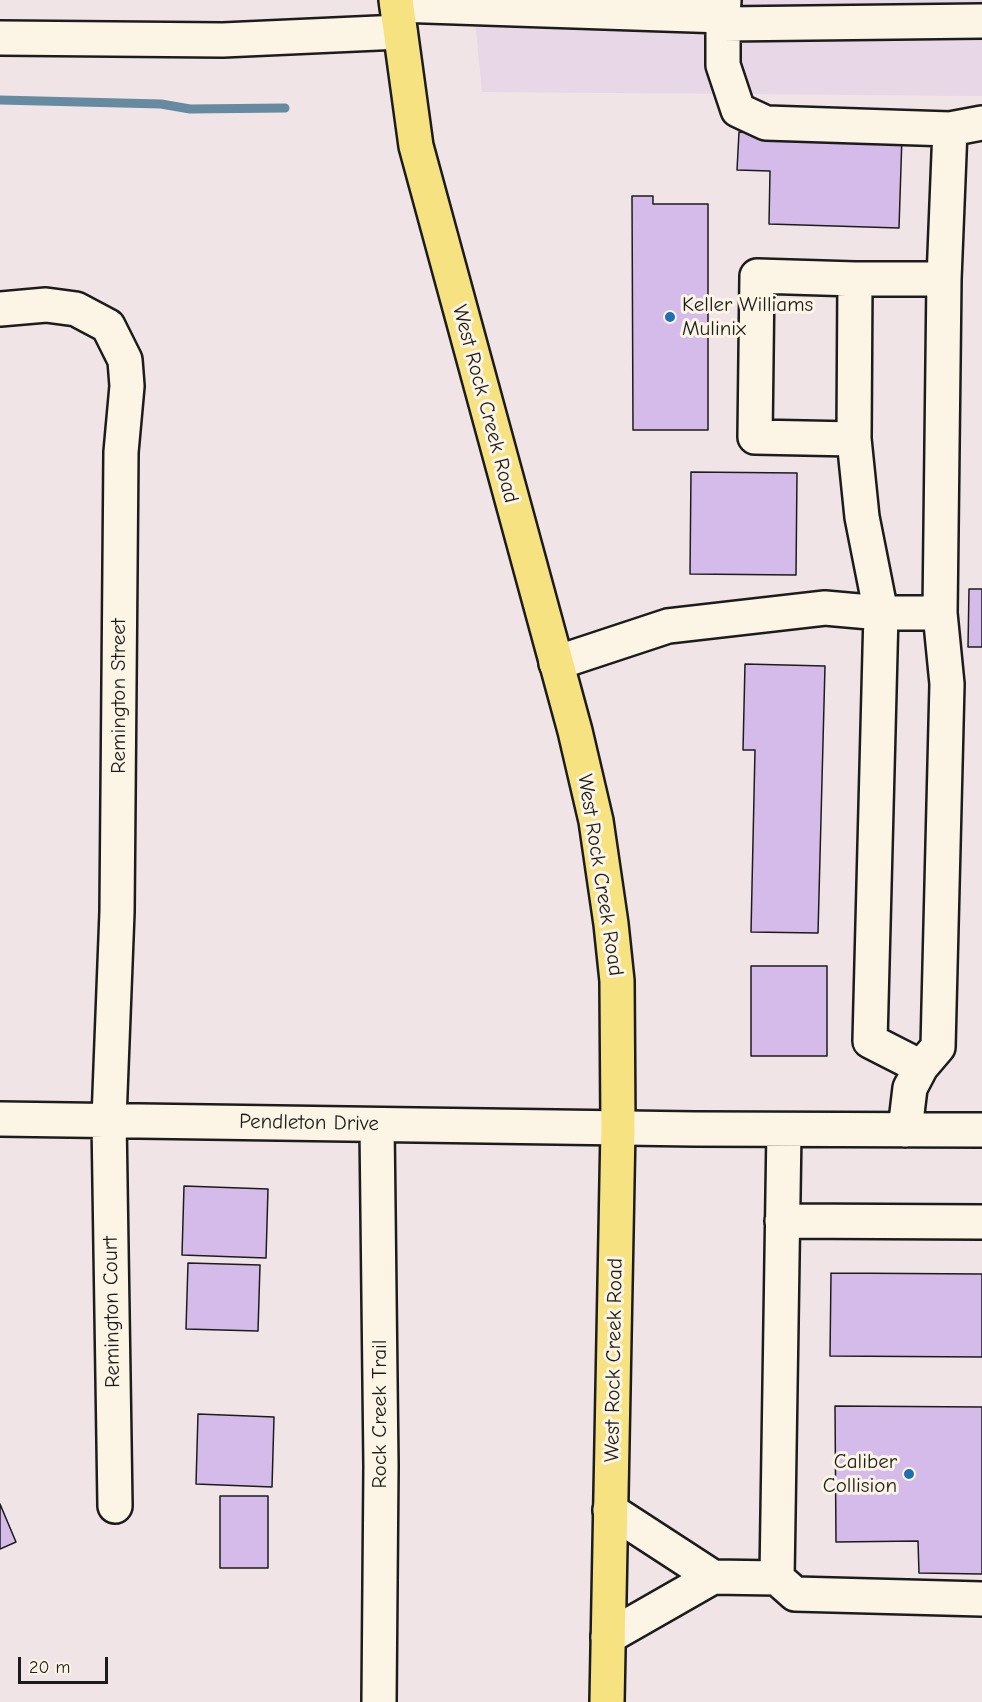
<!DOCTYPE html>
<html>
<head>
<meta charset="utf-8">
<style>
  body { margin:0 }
  #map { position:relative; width:982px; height:1702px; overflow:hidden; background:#f0e4e6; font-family:"Comic Neue",sans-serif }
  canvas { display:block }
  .scale { position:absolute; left:18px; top:1657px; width:90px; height:27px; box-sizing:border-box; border:3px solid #1c1c1c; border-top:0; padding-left:8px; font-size:18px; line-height:21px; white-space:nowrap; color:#1c1c1c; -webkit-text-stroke:4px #fcf5e5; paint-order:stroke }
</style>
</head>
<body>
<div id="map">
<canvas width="982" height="1702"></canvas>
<div class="scale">20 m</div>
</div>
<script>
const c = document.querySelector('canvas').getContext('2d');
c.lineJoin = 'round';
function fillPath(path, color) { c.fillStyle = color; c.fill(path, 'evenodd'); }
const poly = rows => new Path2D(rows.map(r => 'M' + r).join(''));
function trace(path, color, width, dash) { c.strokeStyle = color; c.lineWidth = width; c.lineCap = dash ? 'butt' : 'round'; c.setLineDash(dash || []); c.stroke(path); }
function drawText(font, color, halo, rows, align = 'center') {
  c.font = font + ' "Comic Neue",sans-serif'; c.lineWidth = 6; c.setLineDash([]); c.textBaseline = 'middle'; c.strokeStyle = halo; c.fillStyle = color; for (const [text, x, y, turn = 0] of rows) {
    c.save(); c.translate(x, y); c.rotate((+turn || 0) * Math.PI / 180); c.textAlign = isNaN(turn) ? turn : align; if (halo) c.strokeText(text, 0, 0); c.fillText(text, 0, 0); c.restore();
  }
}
fillPath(poly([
  [473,0,982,0,982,96,482,92]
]), '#e8d8e7');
trace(poly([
  [0,100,161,104,190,109,285,108]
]), '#668aa0', 9);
const building = poly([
  [739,132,902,136,899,228,769,224,770,171,737,170,739,132],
  [632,196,653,196,653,204,708,204,708,430,633,430,632,196],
  [691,472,797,473,796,575,690,574,691,472],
  [969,589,982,589,982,647,968,647,969,589],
  [745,664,825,666,818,933,751,932,755,750,743,750,745,664],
  [751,966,827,966,827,1056,751,1056,751,966],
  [184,1186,268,1189,266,1258,182,1255,184,1186],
  [188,1263,260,1265,258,1331,186,1329,188,1263],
  [831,1273,982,1274,982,1357,830,1356,831,1273],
  [835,1406,982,1407,982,1574,919,1573,918,1541,836,1542,835,1406],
  [198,1414,274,1417,272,1487,196,1484,198,1414],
  [220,1496,268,1496,268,1568,220,1568,220,1496],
  [0,1504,16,1542,0,1549,0,1504]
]);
fillPath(building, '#d5bbea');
trace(building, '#1c1c1c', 1.5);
const minor = poly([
  [397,5,723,16,724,0],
  [723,16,723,65,738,110,766,123,950,129,944,279,940,613,947,684,938,1047,921,1067,910,1088,905,1130],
  [724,24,982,21],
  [0,38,223,40,400,32],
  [950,129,982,123],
  [0,309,46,305,76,309,108,326,125,360,127,386,121,452,117,912,109,1119,115,1506],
  [854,439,755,437,757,276,855,279],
  [940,613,881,613,862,517,854,439,855,279,944,279],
  [556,663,668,626,825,608,881,613,870,1041,921,1067],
  [0,1119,695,1129,982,1130],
  [377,1125,381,1466,379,1702],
  [782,1221,982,1222],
  [610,1510,713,1577],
  [777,1578,795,1594,982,1599],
  [608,1637,713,1577,777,1578,784,1130]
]);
const major = poly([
  [396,0,416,146,575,731,596,821,611,924,617,981,618,1128,607,1702]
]);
trace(minor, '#1c1c1c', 38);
trace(major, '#1c1c1c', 38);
trace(minor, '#fcf5e5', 33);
trace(major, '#f6e281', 33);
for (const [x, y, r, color] of [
  [670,317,6,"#1f6fb2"],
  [909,1474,6,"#1f6fb2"]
]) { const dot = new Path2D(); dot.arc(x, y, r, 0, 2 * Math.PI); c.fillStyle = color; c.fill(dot); trace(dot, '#fcf5e5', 2); }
drawText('21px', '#1c1c1c', '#fcf5e5', [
  ["Keller Williams",682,305],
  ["Mulinix",682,329],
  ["Caliber",897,1462,"right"],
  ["Collision",897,1486,"right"]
], 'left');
drawText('21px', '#1c1c1c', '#fcf5e5', [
  ["West Rock Creek Road",485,404,75],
  ["Remington Street",119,696,-90],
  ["West Rock Creek Road",600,875,81],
  ["Pendleton Drive",309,1123,1],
  ["Remington Court",112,1312,-91],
  ["West Rock Creek Road",614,1360,-89],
  ["Rock Creek Trail",380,1414,-90]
]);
</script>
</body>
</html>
